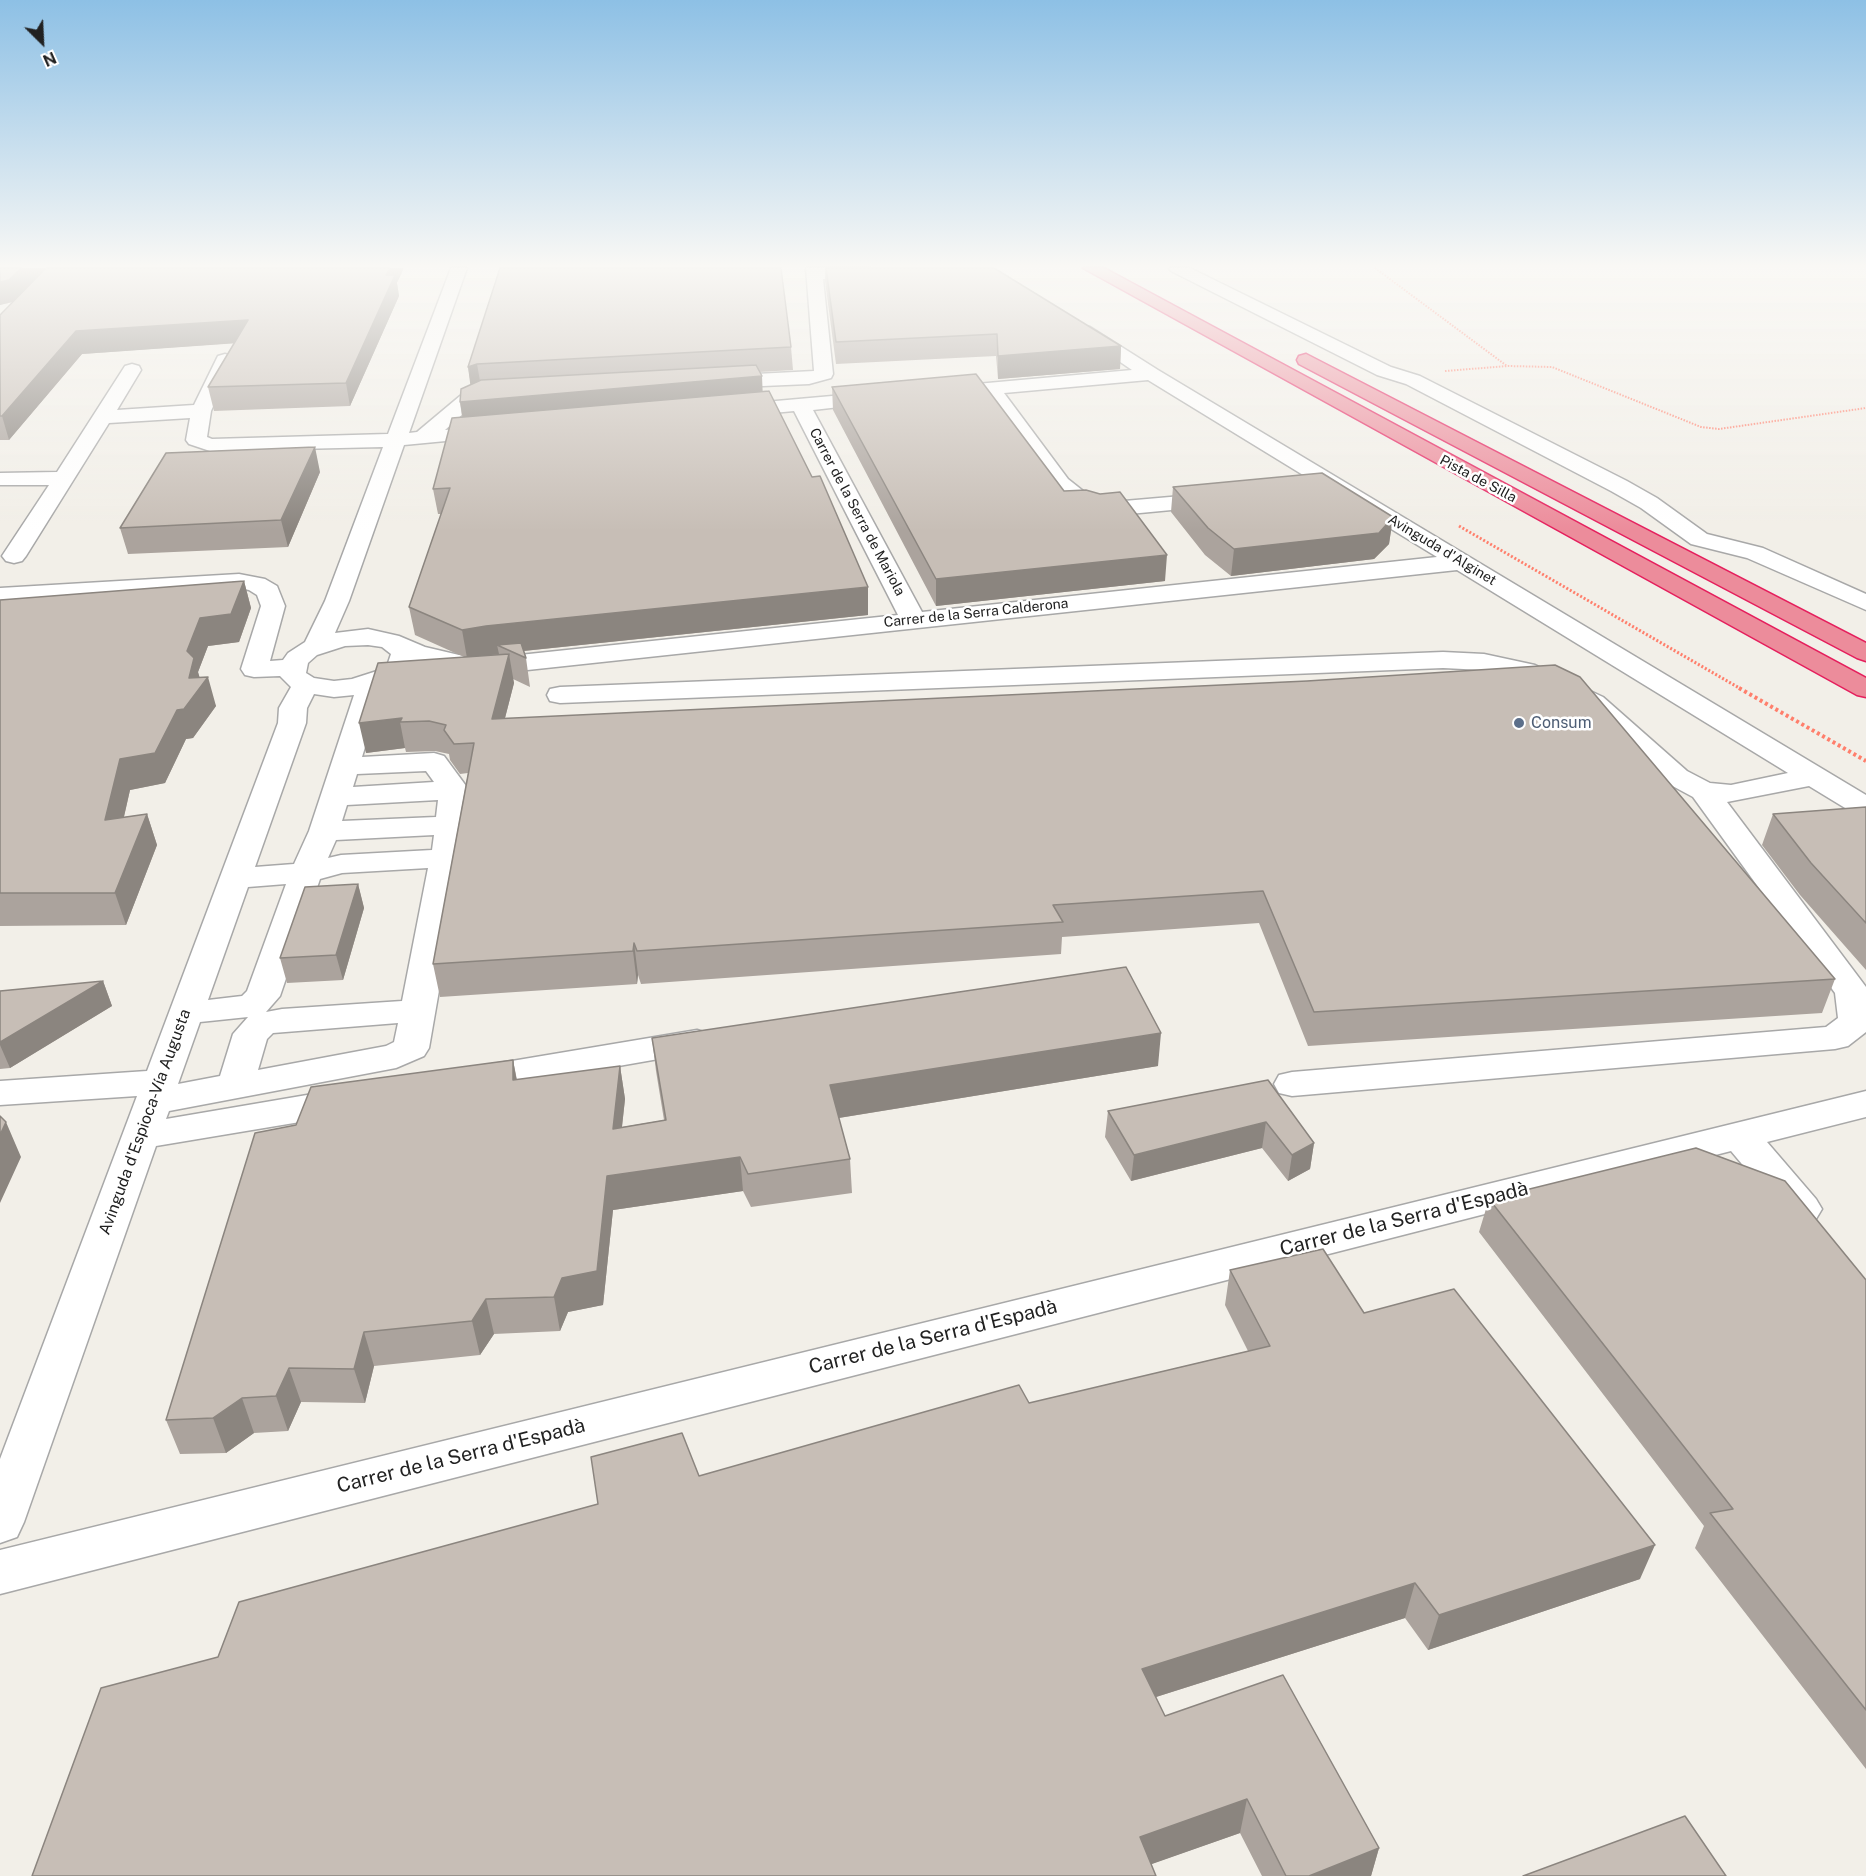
<!DOCTYPE html>
<html>
<head>
<meta charset="utf-8">
<style>
  body { margin:0 }
  #map { position:relative; width:1866px; height:1876px; overflow:hidden; background:#f2efe8; font-family:"Public Sans",sans-serif }
  canvas { display:block }
  .north { position:absolute; left:12px; top:12px; width:60px; height:60px; -webkit-text-stroke:4px #fff; paint-order:stroke; rotate:156deg; font-size:16px; font-weight:700; line-height:24px; text-align:center; color:#212121 }
  .north::after { content:''; display:block; margin:auto; width:21px; height:27px; background:#212121; clip-path:polygon(50% 0,100% 100%,50% 72%,0 100%) }
</style>
</head>
<body>
<div id="map">
<canvas width="1866" height="1876"></canvas>
<div class="north">N</div>
</div>
<script>
const c = document.querySelector('canvas').getContext('2d');
c.lineJoin = 'round';
const poly = rows => new Path2D(rows.map(r => 'M' + r).join(''));
function trace(path, color, width, dash) { c.strokeStyle = color; c.lineWidth = width; c.lineCap = dash ? 'butt' : 'round'; c.setLineDash(dash || []); c.stroke(path); }
function fillPath(path, color) { c.fillStyle = color; c.fill(path, 'evenodd'); }
function drawText(font, color, halo, rows, align = 'center') {
  c.font = font + ' "Public Sans",sans-serif'; c.lineWidth = 5; c.setLineDash([]); c.textBaseline = 'middle'; c.strokeStyle = halo; c.fillStyle = color; for (const [text, x, y, turn = 0] of rows) {
    c.save(); c.translate(x, y); c.rotate((+turn || 0) * Math.PI / 180); c.textAlign = isNaN(turn) ? turn : align; if (halo) c.strokeText(text, 0, 0); c.fillText(text, 0, 0); c.restore();
  }
}
const minor = poly([
  [451,268,467,268,409,433,417,432,460,396,481,389,504,388,511,390,514,394,511,398,483,401,474,404,445,430,491,426,498,428,501,432,498,436,404,445,349,601,335,633,368,629,399,636,425,647,459,655,491,658,898,615,794,411,731,417,724,415,721,411,724,407,731,405,877,392,884,394,887,398,884,402,813,410,922,612,1437,557,1148,380,1004,393,1068,479,1092,498,1101,503,1216,493,1224,495,1227,500,1224,505,1098,517,1090,515,1076,508,1052,489,985,395,943,399,936,397,933,393,936,389,943,387,1132,370,1075,331,1078,327,1084,326,1090,327,1158,370,1866,795,1866,817,1855,814,1809,786,1727,802,1866,987,1866,1032,1848,1046,1835,1049,1292,1096,1279,1093,1274,1084,1279,1075,1292,1072,1826,1027,1838,1018,1835,993,1693,797,1667,783,1583,709,1518,677,1484,670,1443,668,560,703,550,701,547,695,550,689,560,687,1443,652,1484,654,1535,665,1603,697,1687,771,1710,783,1731,785,1788,773,1457,570,481,675,416,661,411,668,421,670,425,676,421,682,383,688,362,757,434,753,444,756,469,790,462,858,429,1048,424,1056,396,1068,169,1111,166,1119,348,1088,361,1092,367,1101,361,1110,348,1114,156,1146,24,1522,17,1537,0,1543,0,1459,137,1096,0,1105,0,1081,147,1071,278,723,279,708,291,687,280,676,254,677,245,675,241,669,261,606,257,595,249,590,239,588,0,602,0,588,239,574,265,579,277,586,285,606,270,661,283,660,288,653,305,642,325,601,383,447,210,451,189,444,186,440,190,418,109,423,26,556,22,561,14,563,6,561,2,556,49,485,0,485,0,473,57,472,125,366,132,364,139,366,141,370,117,410,194,405,216,360,218,356,225,354,232,356,234,360,211,411,207,437,212,439,388,434,451,268],
  [368,645,382,647,391,654,388,663,377,671,352,679,334,681,314,678,306,673,308,663,317,655,345,646,368,645],
  [314,694,334,697,354,695,309,831,294,864,255,867,306,723,307,708,314,694],
  [426,771,434,782,353,787,357,774,426,771],
  [438,800,436,817,342,821,347,805,438,800],
  [434,835,432,850,341,855,328,858,336,840,434,835],
  [428,868,402,1001,282,1009,266,1012,280,996,320,879,342,873,428,868],
  [286,884,247,991,242,996,208,1000,248,887,286,884],
  [248,1017,233,1034,220,1076,178,1084,200,1022,248,1017],
  [398,1023,394,1042,386,1046,258,1070,267,1039,273,1033,398,1023],
  [806,268,871,268,878,273,870,278,823,279,833,374,831,378,809,384,717,388,710,386,707,382,710,378,717,376,814,371,806,268],
  [1169,268,1190,268,1391,367,1420,376,1627,481,1657,498,1707,534,1763,548,1866,594,1866,610,1747,558,1691,544,1641,508,1611,491,1406,384,1377,375,1171,271,1169,268],
  [697,1030,710,1034,715,1042,710,1050,470,1092,457,1089,452,1080,457,1071,470,1068,697,1030],
  [1866,1091,1866,1117,1767,1142,1816,1199,1822,1209,1816,1219,1802,1223,1788,1219,1731,1151,0,1594,0,1550,1866,1091]
]);
const highway = poly([
  [1083,268,1104,268,1866,678,1866,697,1857,695,1083,268],
  [1306,354,1866,643,1866,661,1857,658,1299,364,1297,360,1299,356,1306,354]
]);
trace(minor, '#a8a8a8', 3);
trace(highway, '#e51f5d', 3);
trace(poly([
  [1375,268,1507,366],
  [1445,371,1508,366,1552,367,1701,427,1719,429,1866,408]
]), '#ff7f6c', 2, [1.5, 1.5]);
trace(poly([
  [1459,526,1741,689]
]), '#ff7f6c', 3, [2, 2]);
trace(poly([
  [1739,688,1866,761]
]), '#ff7f6c', 4, [3, 3]);
fillPath(minor, '#fff');
fillPath(highway, '#ec8c9b');
fillPath(poly([
  [0,268,397,283,399,296,350,406,214,411,208,387,234,343,82,354,9,440,0,440,0,315,13,302,0,305],
  [500,268,791,347,793,370,759,372,762,376,762,392,868,615,524,651,526,658,530,687,513,679,514,683,505,718,1835,979,1822,1013,1308,1046,1259,923,1062,937,1061,954,641,984,638,975,637,984,440,997,433,964,468,773,460,774,450,760,449,754,435,751,406,752,405,748,366,753,464,657,415,635,409,607,441,514,438,514,433,489,462,417,460,402,471,385,468,367],
  [825,268,994,268,1121,346,1120,369,998,379,996,356,836,364,825,281],
  [832,387,1064,491,1165,581,936,606,833,410],
  [320,472,288,547,128,554,120,528],
  [1173,487,1393,517,1389,544,1374,559,1231,576,1205,555,1171,512],
  [244,581,251,608,239,642,208,646,198,672,199,677,216,706,193,738,186,739,165,783,130,790,124,817,147,814,157,845,126,925,0,926,0,600],
  [1866,807,1866,970,1800,895,1762,845,1773,814],
  [358,884,364,908,343,980,287,983,280,958],
  [103,981,112,1006,10,1068,0,1069,0,991],
  [652,1038,1158,1066,839,1118,850,1159,852,1193,751,1207,743,1191,613,1210,603,1305,568,1312,560,1331,494,1334,480,1355,374,1366,365,1403,301,1402,288,1431,254,1433,226,1453,180,1454,166,1420,296,1125,513,1060,517,1080,620,1066,625,1099,622,1127,664,1120,656,1071],
  [1268,1080,1314,1143,1310,1169,1288,1181,1262,1148,1131,1181,1105,1137,1108,1111],
  [1489,1199,1866,1280,1866,1769,1695,1548,1704,1526,1479,1232],
  [1230,1270,1364,1313,1640,1579,1428,1650,1405,1618,1156,1697,1165,1716,1379,1848,1371,1876,1262,1876,1240,1833,1151,1864,218,1657,699,1476,1029,1403,1248,1351,1225,1305]
]), '#aba39d');
fillPath(poly([
  [21,268,49,268,16,301,0,305,0,282],
  [390,268,404,268,397,283,399,296,350,406,346,383,386,275],
  [248,320,253,342,82,354,9,440,2,416,76,331],
  [1121,346,1120,369,998,379,998,356],
  [477,364,481,387,471,390,468,367],
  [762,376,763,400,464,426,460,402],
  [315,447,320,472,288,547,281,520],
  [1393,517,1389,544,1374,559,1231,576,1234,549],
  [1167,555,1165,581,936,606,936,579],
  [244,581,251,608,239,642,208,646,198,672,202,685,208,677,216,706,193,738,186,739,165,783,130,790,116,851,105,820,120,759,189,678,187,651,200,618],
  [868,587,868,615,513,652,497,645,499,654,467,658,462,630,486,626],
  [509,654,514,683,497,749,492,719],
  [402,718,400,722,405,748,366,753,359,723],
  [147,814,157,845,126,925,115,893],
  [358,884,364,908,343,980,336,955],
  [634,943,638,975,637,984,633,951],
  [103,981,112,1006,10,1068,0,1045,0,1042],
  [1161,1033,1158,1066,832,1119,830,1085],
  [513,1060,519,1093,513,1080],
  [620,1066,625,1099,618,1162,613,1129],
  [6,1122,21,1157,0,1203,0,1135],
  [1266,1122,1262,1148,1131,1181,1134,1155],
  [1314,1143,1310,1169,1288,1181,1292,1155],
  [740,1157,743,1191,613,1210,603,1305,568,1312,560,1331,554,1297,607,1176],
  [486,1299,494,1334,480,1355,472,1321],
  [364,1332,374,1366,365,1403,354,1369],
  [289,1368,301,1402,288,1431,276,1396],
  [242,1398,254,1433,226,1453,213,1418],
  [1655,1545,1640,1579,1428,1650,1439,1615],
  [1415,1583,1405,1618,1137,1703,1142,1669],
  [1247,1799,1240,1833,1135,1870,1140,1837],
  [1379,1848,1371,1876,1309,1876]
]), '#8b857f');
const building = poly([
  [0,268,21,268,9,280,0,282,0,268],
  [46,268,390,268,386,275,395,275,346,383,208,387,248,320,76,331,2,416,0,416,0,315,46,268],
  [500,268,781,268,791,347,477,364,468,367,500,268],
  [826,268,994,268,1121,346,998,356,997,334,836,342,826,268],
  [756,365,762,376,460,402,461,389,481,380,756,365],
  [976,374,1064,491,1086,490,1100,494,1120,492,1167,555,936,579,832,387,976,374],
  [769,391,812,477,820,476,868,587,486,626,462,630,409,607,450,488,433,489,452,418,769,391],
  [315,447,281,520,120,528,166,453,315,447],
  [1322,473,1393,517,1379,533,1234,549,1208,528,1173,487,1322,473],
  [244,581,231,614,200,618,187,651,194,658,189,678,208,677,184,709,177,710,155,753,120,759,105,820,147,814,115,893,0,893,0,600,244,581],
  [521,643,526,658,497,645,521,643],
  [509,654,492,719,1307,681,1555,665,1580,677,1835,979,1314,1012,1263,891,1053,905,1063,922,637,951,634,943,633,951,433,964,474,743,454,744,444,730,446,725,429,721,400,722,402,718,359,723,378,663,509,654],
  [1866,807,1866,923,1811,863,1773,814,1866,807],
  [358,884,336,955,280,958,305,887,358,884],
  [1126,967,1161,1033,830,1085,850,1159,748,1174,740,1157,607,1176,597,1271,562,1278,554,1297,486,1299,472,1321,364,1332,354,1369,289,1368,276,1396,242,1398,213,1418,166,1420,255,1133,296,1125,311,1087,513,1060,513,1080,620,1066,613,1129,666,1120,652,1038,1126,967],
  [103,981,0,1042,0,991,103,981],
  [1268,1080,1314,1143,1292,1155,1266,1122,1134,1155,1108,1111,1268,1080],
  [0,1116,6,1122,0,1135,0,1116],
  [1696,1148,1785,1181,1866,1280,1866,1710,1710,1513,1733,1509,1489,1199,1696,1148],
  [1323,1249,1364,1313,1454,1289,1655,1545,1439,1615,1415,1583,1142,1669,1165,1716,1283,1675,1379,1848,1309,1876,1286,1876,1247,1799,1140,1837,1156,1876,32,1876,101,1688,218,1657,239,1602,598,1504,591,1457,682,1433,699,1476,1019,1385,1029,1403,1270,1346,1230,1270,1323,1249],
  [1685,1816,1726,1876,1523,1876,1685,1816]
]);
fillPath(building, '#c7beb6');
trace(building, '#8b857f', 1.5);
const sky = c.createLinearGradient(0, 0, 0, 531);
sky.addColorStop(0, '#8dc0e5');
sky.addColorStop(0.5, '#f9f8f5');
sky.addColorStop(1, '#f9f8f500');
c.fillStyle = sky;
c.fillRect(0, 0, 1866, 531);
for (const [x, y, r, color] of [
  [1519,723,6,"#5c6f8a"]
]) { const dot = new Path2D(); dot.arc(x, y, r, 0, 2 * Math.PI); c.fillStyle = color; c.fill(dot); trace(dot, '#fff', 2); }
drawText('14px', '#212121', '#fff', [
  ["Pista de Silla",1478,479,28],
  ["Carrer de la Serra de Mariola",857,512,62],
  ["Avinguda d'Alginet",1442,550,31],
  ["Carrer de la Serra Calderona",976,613,-6]
]);
drawText('16px', '#4e5e75', '#fff', [
  ["Consum",1531,723]
], 'left');
drawText('16px', '#212121', '#fff', [
  ["Avinguda d'Espioca-Vía Augusta",145,1122,-70]
]);
drawText('20px', '#212121', '#fff', [
  ["Carrer de la Serra d'Espadà",1404,1219,-14],
  ["Carrer de la Serra d'Espadà",933,1337,-14],
  ["Carrer de la Serra d'Espadà",461,1456,-14]
]);
</script>
</body>
</html>
